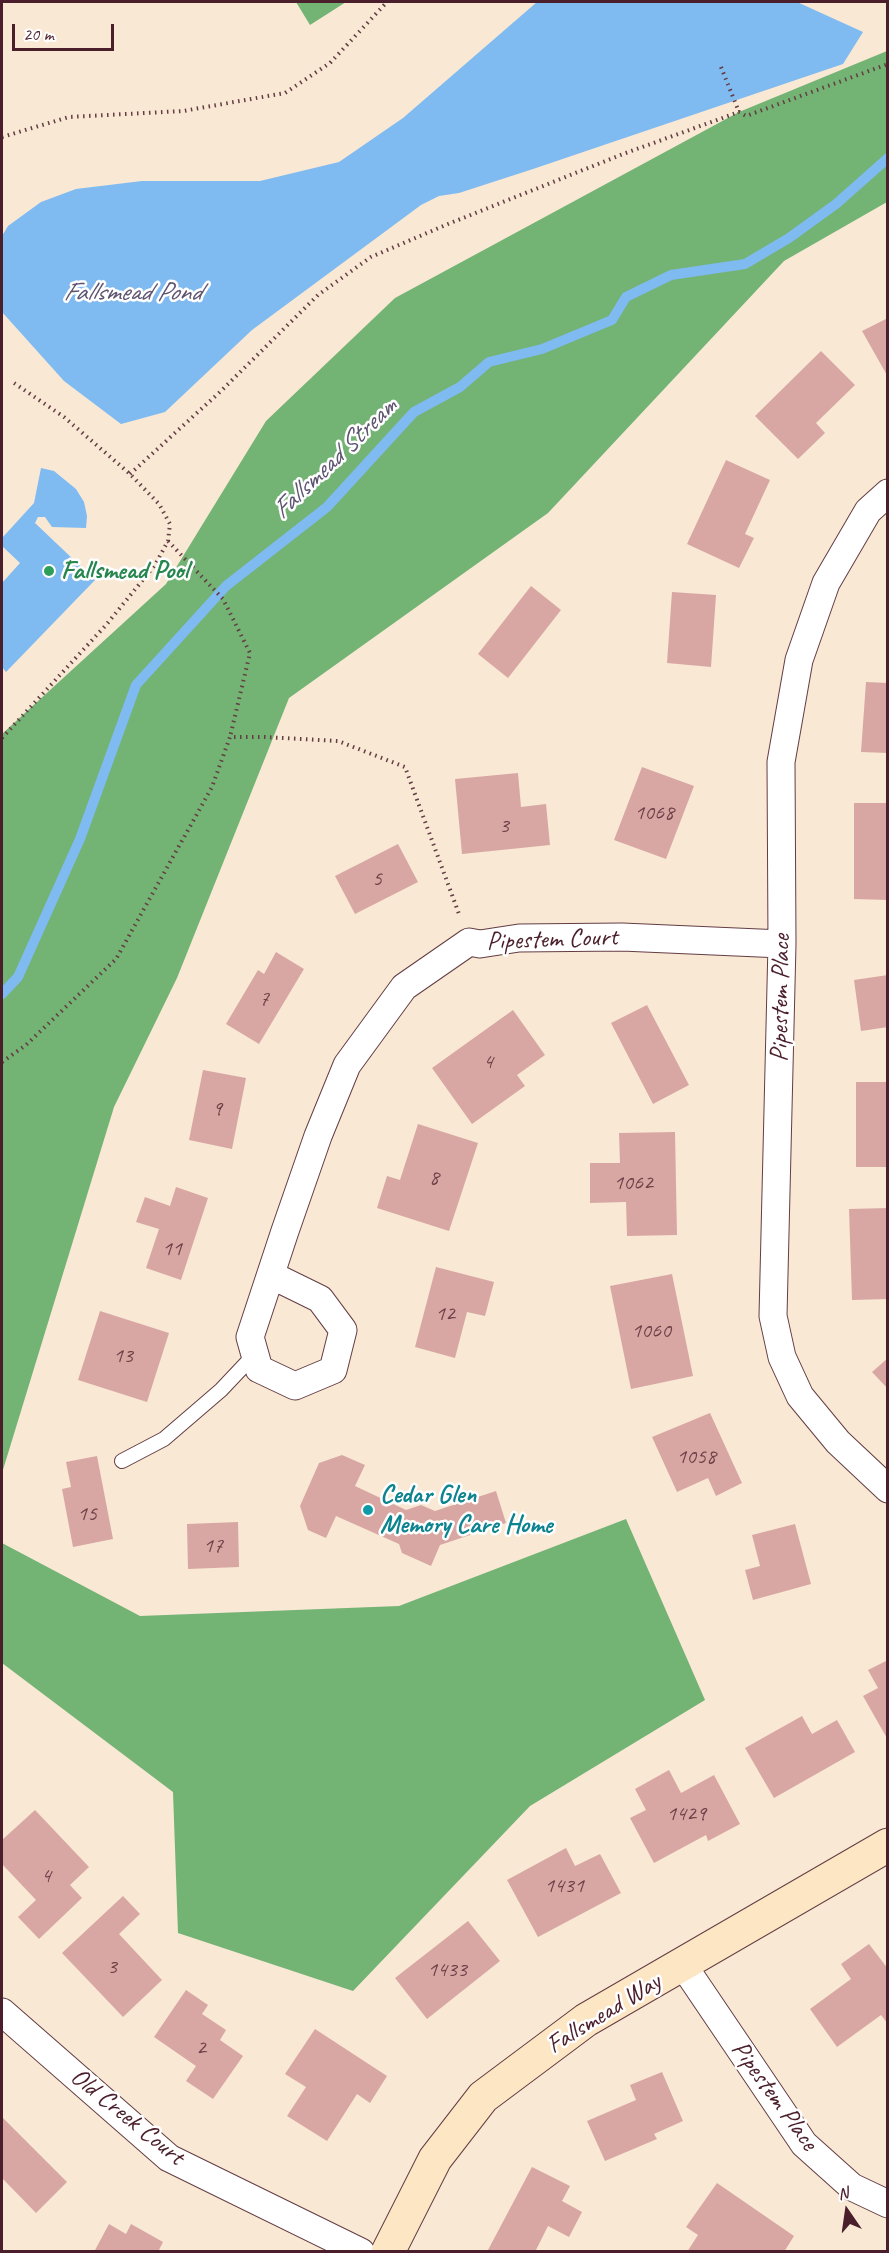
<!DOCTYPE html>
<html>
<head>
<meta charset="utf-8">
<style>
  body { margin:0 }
  #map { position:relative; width:889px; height:2253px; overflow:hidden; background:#f8e8d4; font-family:Caveat,sans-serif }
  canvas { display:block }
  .frame { position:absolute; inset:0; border:3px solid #4a1f2b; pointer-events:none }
  .north { position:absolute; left:817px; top:2181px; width:60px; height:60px; -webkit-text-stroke:4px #fff; paint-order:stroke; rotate:347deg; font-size:16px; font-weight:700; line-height:24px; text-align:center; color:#4a1f2b }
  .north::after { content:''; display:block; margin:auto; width:21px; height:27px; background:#4a1f2b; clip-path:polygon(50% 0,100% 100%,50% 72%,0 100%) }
  .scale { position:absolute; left:12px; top:24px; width:102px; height:27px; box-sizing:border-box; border:3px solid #4a1f2b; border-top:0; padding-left:8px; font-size:18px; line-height:21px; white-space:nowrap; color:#4a1f2b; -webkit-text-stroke:4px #fff; paint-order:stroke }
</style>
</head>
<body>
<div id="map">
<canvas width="889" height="2253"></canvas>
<div class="frame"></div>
<div class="north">N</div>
<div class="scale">20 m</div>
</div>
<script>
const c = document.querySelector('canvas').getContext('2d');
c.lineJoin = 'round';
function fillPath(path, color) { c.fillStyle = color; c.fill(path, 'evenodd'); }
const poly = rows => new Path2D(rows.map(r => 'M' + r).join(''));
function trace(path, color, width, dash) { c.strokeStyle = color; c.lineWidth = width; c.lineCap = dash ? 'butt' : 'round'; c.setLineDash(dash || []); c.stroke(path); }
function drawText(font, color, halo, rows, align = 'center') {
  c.font = font + ' Caveat,sans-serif'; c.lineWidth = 5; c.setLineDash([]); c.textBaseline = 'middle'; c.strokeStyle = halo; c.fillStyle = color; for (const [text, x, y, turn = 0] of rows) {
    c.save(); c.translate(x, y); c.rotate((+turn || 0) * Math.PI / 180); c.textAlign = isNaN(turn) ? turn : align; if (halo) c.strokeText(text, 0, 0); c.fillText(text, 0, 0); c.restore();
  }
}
fillPath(poly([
  [296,2,346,2,310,25],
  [887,51,887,202,784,261,548,513,289,698,177,978,114,1107,2,1473,2,734,166,584,266,421,395,298,739,112],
  [626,1519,705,1700,530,1806,353,1991,178,1933,173,1792,2,1663,2,1543,140,1616,399,1606]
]), '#73b374');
fillPath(poly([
  [537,2,797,2,863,32,843,64,533,169,459,193,439,196,421,205,252,330,165,412,121,424,64,381,2,312,2,236,8,226,41,202,76,189,142,181,260,181,339,162,403,118],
  [41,468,54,471,76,489,84,502,87,516,86,528,52,527,45,517,38,517,35,523,95,580,6,672,2,667,2,583,20,563,2,546,2,538,34,503]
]), '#7fbaf1');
trace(poly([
  [2,994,18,977,80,839,136,685,226,586,327,507,414,412,460,387,489,362,542,349,612,320,626,297,671,275,745,264,789,238,836,204,888,158]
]), '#7fbaf1', 10);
fillPath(poly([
  [888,318,888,377,862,331],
  [821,351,855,385,816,423,825,433,798,459,755,416],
  [726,460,770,480,745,534,754,538,739,568,687,544],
  [531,586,561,610,508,678,478,654],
  [672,592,716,595,711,667,667,663],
  [866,682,888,683,888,753,861,752],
  [642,767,694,786,666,859,614,840],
  [518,773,521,807,546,804,550,845,462,854,455,779],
  [854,803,888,803,888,900,854,899],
  [398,844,418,882,355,914,335,876],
  [276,952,304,969,259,1044,226,1024,258,970,264,974],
  [888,975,888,1027,861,1031,854,980],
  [647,1005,689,1085,653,1104,611,1023],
  [513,1010,545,1055,517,1075,525,1086,472,1124,432,1068],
  [203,1070,246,1078,232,1149,189,1140],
  [856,1082,888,1082,888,1167,856,1167],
  [418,1124,478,1143,449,1231,377,1208,387,1176,400,1180],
  [675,1132,677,1235,627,1236,626,1202,590,1203,590,1163,620,1163,619,1133],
  [176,1187,208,1198,181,1280,146,1268,159,1229,136,1222,145,1197,170,1206],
  [888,1208,888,1299,852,1300,849,1209],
  [436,1267,494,1282,485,1316,467,1312,455,1358,415,1347],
  [672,1274,693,1376,631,1389,610,1286],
  [100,1311,169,1333,147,1402,78,1380],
  [888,1358,888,1389,872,1372],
  [710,1413,742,1483,716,1496,708,1478,677,1492,652,1437],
  [342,1455,365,1465,355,1486,406,1510,421,1505,435,1511,496,1491,506,1523,440,1545,431,1566,402,1553,399,1544,336,1516,326,1538,308,1530,300,1506,319,1463],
  [97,1456,113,1539,73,1547,62,1489,71,1487,66,1462],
  [238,1522,239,1567,188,1569,187,1524],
  [795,1524,811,1584,753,1600,745,1570,760,1566,752,1535],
  [888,1660,888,1740,863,1696,878,1688,868,1670],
  [802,1716,812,1734,837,1720,855,1752,774,1798,745,1748],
  [669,1770,681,1793,714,1775,740,1824,708,1841,706,1835,654,1863,630,1818,646,1810,635,1789],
  [35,1810,89,1867,70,1885,82,1898,39,1939,18,1917,36,1900,2,1864,2,1840],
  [566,1848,575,1866,600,1854,621,1893,538,1937,507,1880],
  [123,1896,140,1914,119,1934,162,1980,123,2017,62,1953],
  [468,1921,500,1961,427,2019,395,1978],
  [869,1944,888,1969,888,2024,881,2015,837,2047,810,2009,851,1979,841,1964],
  [186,1990,208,2005,202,2014,226,2030,220,2040,243,2056,213,2099,186,2081,196,2066,154,2037],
  [315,2029,387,2076,370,2103,357,2094,327,2141,287,2116,306,2087,285,2074],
  [662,2072,683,2121,654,2134,657,2139,605,2161,587,2121,636,2100,630,2085],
  [2,2117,67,2182,36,2213,2,2178],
  [532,2167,570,2186,562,2201,582,2212,569,2237,548,2226,535,2252,491,2252,488,2250],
  [717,2183,794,2236,784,2252,687,2252,698,2235,686,2227],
  [109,2224,126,2234,131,2224,163,2242,158,2252,94,2252]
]), '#d9a7a3');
const lane = poly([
  [122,1461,164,1439,221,1390,255,1354]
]);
const street = poly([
  [888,493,868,511,826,583,799,660,781,762,782,944,773,1316,782,1357,800,1396,838,1442,888,1489],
  [271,1275,320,1299,343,1330,333,1370,295,1386,259,1369,250,1337,285,1231,318,1136,347,1065,404,987,469,942,480,944,519,938,622,937,782,944],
  [683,1965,804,2144,852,2187,888,2204],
  [2,2012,169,2158,361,2252]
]);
const secondary = poly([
  [388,2252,435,2159,483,2097,586,2020,888,1845]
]);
trace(lane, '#643d44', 16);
trace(street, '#643d44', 29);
trace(secondary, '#643d44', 35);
trace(poly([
  [721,67,739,112],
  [2,137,69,117,183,111,285,93,330,63,387,2],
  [130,474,221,391,318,295,371,257,448,224,623,154,739,112,746,116,888,64],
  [168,541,223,599,250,653,230,737],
  [2,738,106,625,155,565,168,541,170,524,159,504,130,474,64,417,14,383],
  [2,1062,26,1045,116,959,212,787,230,737,264,737,338,741,405,767,459,914]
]), '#643d44', 4, [1.5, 4.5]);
trace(lane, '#fff', 14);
trace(street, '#fff', 27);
trace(secondary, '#fce6c4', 33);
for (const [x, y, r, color] of [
  [49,571,6,"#2e9e5b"],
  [368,1510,6,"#0f9aa8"]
]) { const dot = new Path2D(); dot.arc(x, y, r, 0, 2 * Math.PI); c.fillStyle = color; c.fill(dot); trace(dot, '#fff', 2); }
drawText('22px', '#6e4149', null, [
  ["1068",654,813],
  ["3",504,826],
  ["5",377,879],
  ["7",264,999],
  ["4",488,1062],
  ["9",217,1109],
  ["8",434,1178],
  ["1062",633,1183],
  ["11",172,1249],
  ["12",445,1314],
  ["1060",651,1331],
  ["13",123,1356],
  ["1058",696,1457],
  ["15",87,1514],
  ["17",213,1546],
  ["1429",686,1814],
  ["4",46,1876],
  ["1431",564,1886],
  ["3",112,1967],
  ["1433",447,1970],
  ["2",201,2048]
]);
drawText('bold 26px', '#27864d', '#fff', [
  ["Fallsmead Pool",61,571]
], 'left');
drawText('26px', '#4a1f2b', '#fff', [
  ["Pipestem Court",552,940,-2],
  ["Pipestem Place",781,998,-89],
  ["Fallsmead Way",604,2014,-32],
  ["Pipestem Place",774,2096,54],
  ["Old Creek Court",127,2117,39]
]);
drawText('bold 26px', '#0d838f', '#fff', [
  ["Cedar Glen",380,1495],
  ["Memory Care Home",380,1525]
], 'left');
drawText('italic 27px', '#5d5570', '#fff', [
  ["Fallsmead Pond",132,293],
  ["Fallsmead Stream",335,459,-44]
]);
</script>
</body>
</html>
